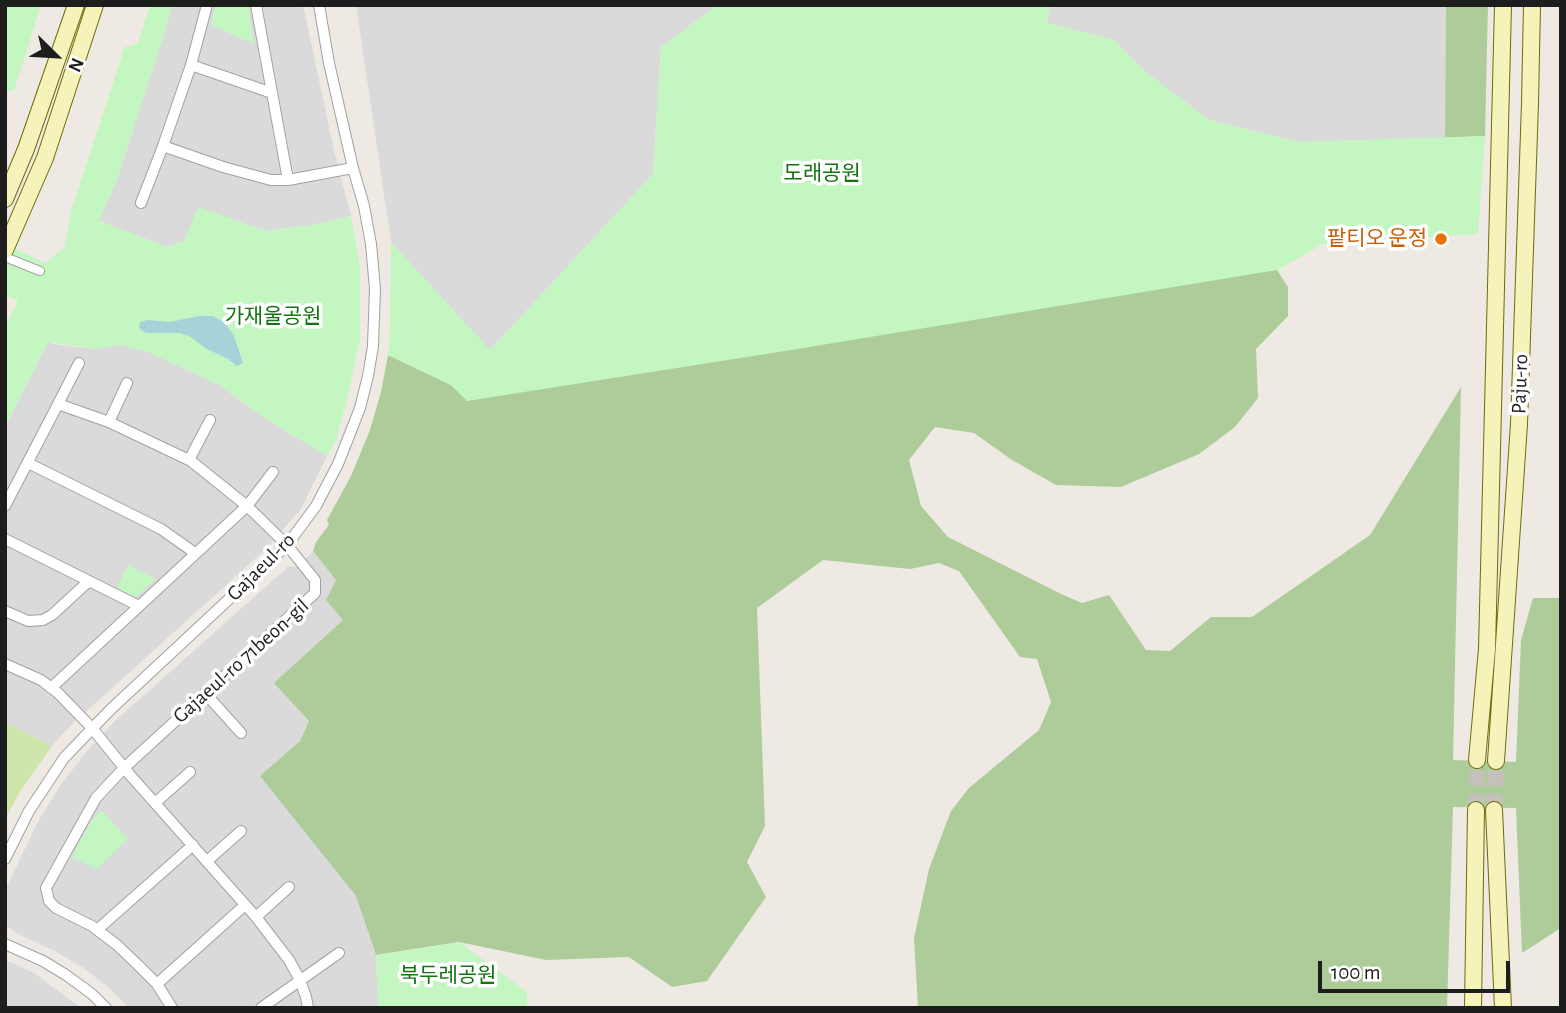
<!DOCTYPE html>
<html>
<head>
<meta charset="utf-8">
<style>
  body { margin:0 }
  #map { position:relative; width:1566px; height:1013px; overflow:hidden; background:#eee9e3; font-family:"Alegreya Sans",sans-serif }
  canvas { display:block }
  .frame { position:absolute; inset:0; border:7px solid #1d1d1d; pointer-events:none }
  .north { position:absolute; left:21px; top:21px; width:70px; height:70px; -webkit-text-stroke:5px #fff; paint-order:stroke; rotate:114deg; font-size:19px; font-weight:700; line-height:28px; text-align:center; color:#1d1d1d }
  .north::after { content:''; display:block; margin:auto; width:24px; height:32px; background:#1d1d1d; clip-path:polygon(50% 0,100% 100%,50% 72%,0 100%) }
  .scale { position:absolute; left:1318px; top:961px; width:192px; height:32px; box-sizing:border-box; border:4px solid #1d1d1d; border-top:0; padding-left:9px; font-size:21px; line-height:24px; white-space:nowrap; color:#1d1d1d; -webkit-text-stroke:5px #fff; paint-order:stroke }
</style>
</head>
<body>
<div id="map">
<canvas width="1566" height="1013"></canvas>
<div class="frame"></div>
<div class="north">N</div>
<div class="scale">100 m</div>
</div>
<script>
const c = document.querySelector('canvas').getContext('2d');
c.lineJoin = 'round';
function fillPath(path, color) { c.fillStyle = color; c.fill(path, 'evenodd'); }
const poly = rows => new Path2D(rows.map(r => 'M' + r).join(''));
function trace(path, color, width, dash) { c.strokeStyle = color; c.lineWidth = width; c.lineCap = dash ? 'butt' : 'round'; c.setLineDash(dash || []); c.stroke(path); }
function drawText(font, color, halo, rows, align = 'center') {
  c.font = font + ' "Alegreya Sans","Noto Sans KR",sans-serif'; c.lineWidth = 7; c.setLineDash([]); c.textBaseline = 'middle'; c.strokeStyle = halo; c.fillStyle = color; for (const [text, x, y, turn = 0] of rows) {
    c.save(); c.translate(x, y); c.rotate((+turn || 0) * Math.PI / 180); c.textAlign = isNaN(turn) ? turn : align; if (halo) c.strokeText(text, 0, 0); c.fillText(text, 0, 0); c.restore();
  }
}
fillPath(poly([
  [172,5,303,5,335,155,351,216,317,224,266,231,243,224,167,247,99,221,117,179,162,41],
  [356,5,718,5,661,47,653,174,489,351,391,242],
  [1050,5,1446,5,1445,138,1298,142,1209,120,1143,70,1114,40,1047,23],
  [48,342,59,345,97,349,110,346,121,345,149,352,219,385,265,418,327,456,301,509,265,550,70,726,52,746,5,722,5,427],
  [313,551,336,580,343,620,275,683,309,721,300,741,261,776,356,896,376,955,378,1008,129,1008,107,986,82,967,55,951,18,934,8,927,5,924,5,890,40,818,60,786,87,751,114,722,289,566,298,567],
  [5,961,13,963,34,973,81,1008,5,1008]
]), '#dbdada');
fillPath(poly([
  [5,722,52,746,19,793,5,820]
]), '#cee5ac');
fillPath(poly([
  [1446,5,1488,5,1485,136,1445,138],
  [1254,255,1277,270,1288,287,1288,316,1256,349,1258,398,1235,427,1199,454,1121,487,1056,485,1012,460,974,433,935,427,909,460,921,506,948,537,1061,594,1082,603,1109,595,1146,650,1170,651,1211,617,1252,617,1370,535,1461,387,1453,760,1516,762,1521,640,1533,598,1561,598,1561,928,1522,953,1516,808,1453,807,1447,1008,918,1008,914,938,929,869,951,811,969,788,1039,730,1051,702,1037,659,1020,657,959,571,939,563,910,569,823,560,757,608,765,826,747,862,766,897,707,981,672,987,629,957,546,960,459,942,376,955,356,896,260,776,300,741,309,721,274,683,343,620,326,600,336,580,313,551,316,542,329,525,327,520,351,476,370,430,381,392,388,355,451,385,467,400]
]), '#aecb9a');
fillPath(poly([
  [5,5,41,5,14,91,5,91],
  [150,5,172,5,162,41,117,179,99,221,167,247,184,241,198,207,266,231,317,224,351,216,360,268,360,339,349,391,336,441,327,456,265,418,219,385,149,352,121,345,110,346,97,349,48,342,5,427,5,326,18,301,5,295,5,244,45,263,65,247,71,211,125,47,138,43],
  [216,5,248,5,254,44,211,25],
  [718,5,1050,5,1047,23,1114,40,1143,70,1209,120,1298,142,1485,136,1478,234,1323,244,1277,270,785,351,467,401,451,385,388,355,390,334,391,242,490,350,653,174,661,47],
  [128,565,156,579,135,597,117,588],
  [101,810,128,839,97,869,72,857,91,821],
  [459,942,527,992,527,1008,378,1008,376,955]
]), '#c4f6c2');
fillPath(poly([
  [199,316,213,316,225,323,234,336,243,363,237,366,228,359,205,348,191,337,180,333,146,333,139,328,140,322,148,320,170,322]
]), '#a6d3d9');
trace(poly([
  [1476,810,1477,760],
  [1494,810,1496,761]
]), '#c4c0bb', 16, [16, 8]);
const pedestrian = poly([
  [5,257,40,271]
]);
const minor = poly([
  [256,5,288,180],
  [191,65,272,93],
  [163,146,223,167,271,180,288,180,353,168],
  [141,203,163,146,191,65,207,5],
  [58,404,79,363],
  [109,422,127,383],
  [189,460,210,420],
  [28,463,161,529,195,553],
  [5,506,58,404,109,422,191,461,247,506,287,545,315,580,315,593,124,768,96,798,46,888,49,901,56,908,92,926,117,945,138,965,157,984,172,1008],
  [5,539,139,606],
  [5,611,28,621,43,620,52,615,89,581],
  [5,664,41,680,58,693,92,728,130,775,256,917,289,960,300,980,306,997,308,1008],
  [51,688,247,506,273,472],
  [205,693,241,733],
  [155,803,190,772],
  [5,859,29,811,64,758,110,710,287,545,316,506,338,464,360,408,368,376,373,346,375,289,371,244,364,206,353,168,329,63,319,5],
  [207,861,241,831],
  [256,917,289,887],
  [97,930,193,845],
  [5,944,43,961,66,975,92,994,106,1008],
  [157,984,245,905],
  [261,1008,339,953]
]);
const secondary = poly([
  [5,199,26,149,76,5],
  [5,250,45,158,95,5],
  [1477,760,1487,649,1503,5],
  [1496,761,1519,424,1530,103,1532,5],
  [1494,810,1503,1008],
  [1473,1008,1476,810]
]);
trace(pedestrian, '#a1a1a1', 10);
trace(minor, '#a1a1a1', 12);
trace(secondary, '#6d6d0b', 18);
trace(pedestrian, '#fff', 8);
trace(minor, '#fff', 10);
trace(secondary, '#f5f2ba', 16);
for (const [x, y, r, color] of [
  [1441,239,7,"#e8710a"]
]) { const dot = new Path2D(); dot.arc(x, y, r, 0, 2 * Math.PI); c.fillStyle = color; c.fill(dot); trace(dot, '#fff', 2.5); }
drawText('21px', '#147412', '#fff', [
  ["도래공원",822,174],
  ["가재울공원",273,317],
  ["북두레공원",448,976]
]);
drawText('21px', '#c56008', '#fff', [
  ["팥티오 운정",1427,239]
], 'right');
drawText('21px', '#1d1d1d', '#fff', [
  ["Paju-ro",1520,384,-88],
  ["Gajaeul-ro",261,567,-45],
  ["Gajaeul-ro 71beon-gil",241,661,-42]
]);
</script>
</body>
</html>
